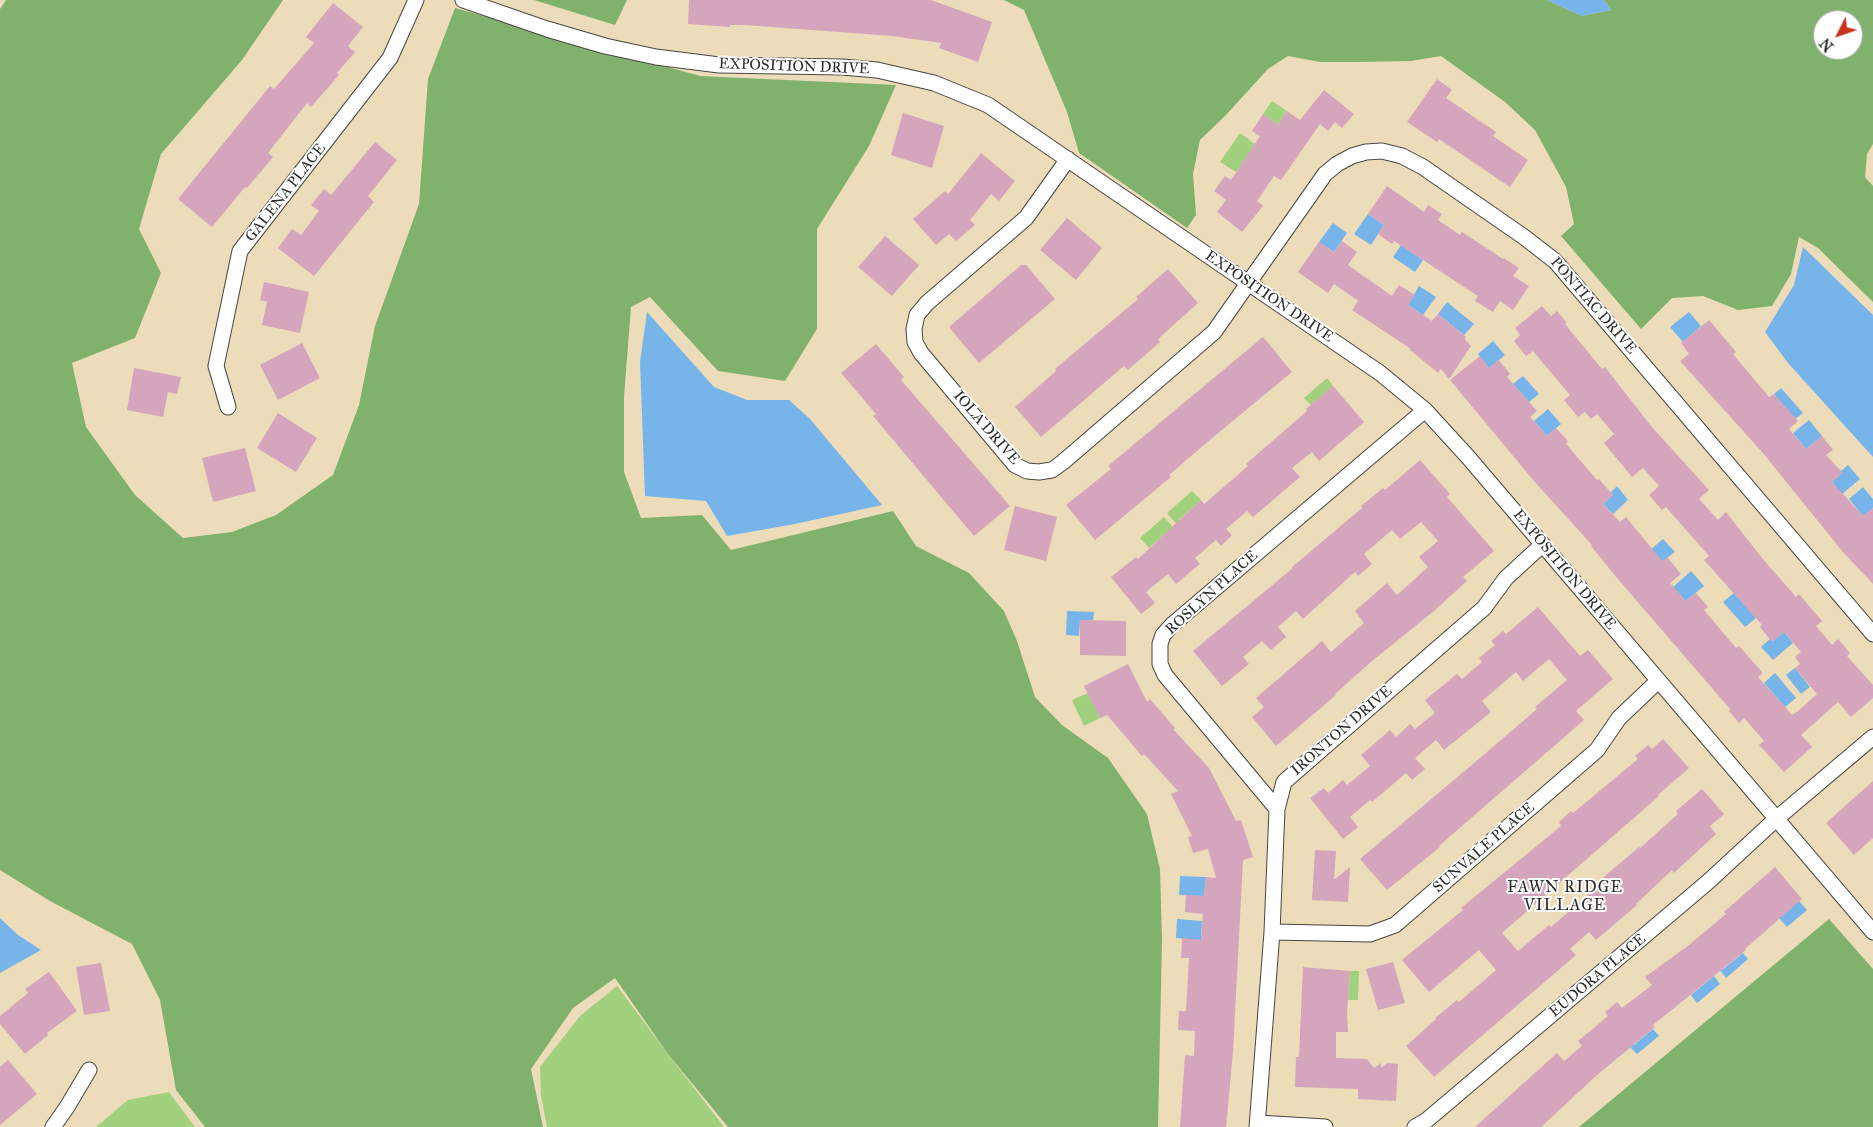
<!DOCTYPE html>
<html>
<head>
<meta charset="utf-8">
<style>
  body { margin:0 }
  #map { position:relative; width:1873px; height:1127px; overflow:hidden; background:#eddcb9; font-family:"IM FELL Great Primer",serif }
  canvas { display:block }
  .north { position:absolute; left:1813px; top:10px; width:50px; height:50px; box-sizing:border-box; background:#fff; border:1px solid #aaa; border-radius:50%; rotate:229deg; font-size:14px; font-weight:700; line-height:20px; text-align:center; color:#2b2b2b }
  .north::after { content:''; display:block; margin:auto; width:18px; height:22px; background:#c8321e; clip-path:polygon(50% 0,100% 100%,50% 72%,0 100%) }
</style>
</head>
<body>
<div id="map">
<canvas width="1873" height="1127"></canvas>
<div class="north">N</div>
</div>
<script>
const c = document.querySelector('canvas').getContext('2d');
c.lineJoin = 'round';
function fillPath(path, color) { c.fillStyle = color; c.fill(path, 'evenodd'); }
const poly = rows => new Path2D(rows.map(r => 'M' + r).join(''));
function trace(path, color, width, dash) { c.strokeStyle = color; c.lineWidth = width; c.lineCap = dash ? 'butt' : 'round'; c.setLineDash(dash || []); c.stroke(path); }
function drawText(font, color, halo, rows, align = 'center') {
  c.font = font + ' "IM FELL Great Primer",serif'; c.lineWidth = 4; c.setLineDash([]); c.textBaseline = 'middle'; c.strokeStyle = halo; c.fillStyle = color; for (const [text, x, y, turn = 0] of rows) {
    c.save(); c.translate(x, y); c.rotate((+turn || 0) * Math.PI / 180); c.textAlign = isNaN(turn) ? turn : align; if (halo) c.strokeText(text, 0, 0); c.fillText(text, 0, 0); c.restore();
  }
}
fillPath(poly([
  [1272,101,1287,111,1278,125,1263,114],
  [1240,133,1255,144,1236,172,1220,162],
  [1327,378,1333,386,1311,405,1304,398],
  [1192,491,1201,500,1179,520,1182,524,1179,527,1167,513],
  [1164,517,1173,527,1149,548,1140,538],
  [1088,693,1100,718,1084,726,1072,700],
  [1350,971,1359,971,1358,1000,1348,1000],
  [617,986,668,1054,724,1127,547,1127,541,1095,540,1067,580,1016],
  [169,1092,195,1127,96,1127,128,1100]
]), '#a1d07e');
fillPath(poly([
  [6,0,283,0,242,60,161,154,139,229,161,273,135,338,72,363,86,427,135,495,183,538,232,532,276,515,333,475,359,405,375,326,419,204,428,79,455,8,700,76,896,85,869,146,817,229,817,329,785,381,718,371,650,297,631,307,624,397,624,472,641,518,702,515,731,550,893,511,916,546,969,573,1004,611,1017,641,1035,697,1062,725,1108,758,1147,814,1160,869,1162,939,1158,1127,728,1127,668,1054,615,978,573,1008,531,1069,543,1127,205,1127,176,1090,160,1000,132,944,50,901,0,870,0,9],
  [534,0,627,0,615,25],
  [1004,0,1547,0,1582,16,1611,10,1604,0,1873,0,1873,144,1867,154,1865,177,1873,186,1873,302,1818,248,1799,237,1791,274,1772,306,1738,310,1703,296,1672,298,1641,329,1561,236,1574,224,1566,187,1535,130,1505,102,1441,56,1411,61,1358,62,1320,62,1288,56,1268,69,1225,116,1200,140,1193,174,1196,215,1187,228,1079,153,1067,112,1024,10],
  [1823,20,1853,20,1853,50,1823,50],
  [1829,919,1873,969,1873,1127,1579,1127]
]), '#80b26d');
fillPath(poly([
  [1547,0,1604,0,1611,10,1582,16],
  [1368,214,1384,225,1371,245,1354,234],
  [1333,223,1347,233,1334,252,1319,242],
  [1401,245,1423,260,1415,272,1393,257],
  [1803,247,1873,315,1873,457,1788,363,1765,332,1794,285],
  [1419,286,1436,297,1423,315,1408,305],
  [1447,302,1474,324,1464,335,1438,314],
  [647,312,714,387,747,400,789,400,810,419,882,505,795,524,727,536,706,501,645,496,640,362],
  [1689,312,1701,326,1683,342,1670,327],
  [1493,341,1505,355,1489,368,1478,354],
  [1523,376,1539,394,1529,402,1513,384],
  [1781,388,1803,413,1795,419,1774,394],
  [1548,409,1561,424,1547,436,1534,421],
  [1809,420,1822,436,1806,449,1793,433],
  [1848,465,1860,479,1842,494,1832,482,1842,473,1841,471],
  [1617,486,1628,500,1613,514,1603,504,1613,495,1611,492],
  [1863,487,1873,499,1873,508,1863,516,1849,499],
  [1663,539,1675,552,1660,563,1650,550],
  [1691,571,1704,586,1686,601,1673,587],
  [1734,593,1756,618,1745,627,1723,602],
  [1067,611,1094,612,1093,620,1080,620,1079,636,1066,635],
  [1784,632,1793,643,1773,660,1761,647,1770,639,1773,641],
  [1795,668,1810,687,1801,694,1786,675],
  [1775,673,1796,698,1785,707,1764,683],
  [1180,876,1206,877,1204,896,1179,895],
  [1799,901,1807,910,1787,927,1779,918],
  [0,918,18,935,41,950,0,973],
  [1177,919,1202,921,1201,940,1176,938],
  [1743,953,1748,959,1726,978,1718,968,1722,970],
  [1714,976,1720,984,1697,1003,1691,995],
  [1653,1029,1659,1036,1637,1054,1628,1045,1634,1045]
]), '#76b4e9');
fillPath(poly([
  [689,0,931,0,992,22,978,62,939,48,941,43,892,36,745,25,730,25,730,27,688,24],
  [333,3,363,27,348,46,355,52,337,73,339,75,311,107,307,103,268,153,273,157,247,188,245,187,212,227,178,199,270,86,274,89,314,43,306,37],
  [1437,79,1452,90,1446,98,1496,132,1493,136,1528,160,1510,187,1439,139,1437,142,1407,122],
  [1324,90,1354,114,1342,128,1335,122,1328,131,1320,124,1281,180,1274,176,1257,201,1263,206,1242,232,1217,212,1226,200,1214,191,1225,176,1231,180,1260,136,1252,131,1263,114,1278,125,1287,111,1300,120],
  [903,113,944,126,932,168,891,155],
  [375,142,397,160,368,196,374,202,314,276,278,248,292,229,301,235,319,211,311,205,324,189,331,195],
  [981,153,1015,181,999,201,991,194,970,220,975,225,956,241,949,234,936,245,913,219,945,191,948,194],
  [1387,186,1424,212,1428,205,1442,214,1438,220,1460,235,1462,232,1503,259,1504,258,1519,268,1513,276,1529,286,1513,310,1500,301,1493,312,1475,301,1478,296,1394,241,1392,244,1378,234,1384,225,1368,214],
  [1067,218,1102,248,1076,280,1040,250],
  [885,236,919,265,892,296,858,267],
  [1342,241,1357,252,1348,265,1392,296,1399,285,1415,295,1408,305,1432,321,1438,314,1466,337,1465,339,1471,346,1449,379,1441,369,1438,373,1410,350,1411,349,1352,310,1358,301,1334,284,1328,293,1298,272,1319,242,1334,252],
  [1021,265,1026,265,1055,299,979,363,949,327],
  [1168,269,1198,303,1158,339,1160,342,1128,370,1124,366,1041,437,1015,407,1056,371,1055,369,1138,299,1136,297],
  [264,282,309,292,300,333,262,325,267,302,260,300],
  [1542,306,1551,316,1557,311,1567,323,1565,324,1602,369,1605,367,1651,426,1709,490,1699,499,1718,520,1726,512,1762,558,1796,597,1799,594,1822,621,1816,626,1832,645,1838,639,1850,653,1847,656,1873,685,1873,698,1851,717,1838,702,1801,735,1812,747,1784,772,1759,745,1764,741,1744,718,1739,723,1729,711,1730,709,1617,578,1591,546,1592,545,1533,480,1450,380,1480,356,1489,368,1499,360,1510,374,1507,377,1537,411,1530,417,1547,436,1556,428,1568,441,1566,444,1597,480,1599,479,1613,495,1603,504,1620,522,1626,517,1662,561,1667,557,1681,574,1670,583,1686,601,1696,593,1708,607,1704,610,1736,648,1739,646,1763,673,1758,677,1792,715,1798,711,1817,694,1795,668,1800,664,1795,657,1801,652,1784,632,1772,642,1760,627,1762,625,1704,560,1709,556,1666,507,1662,510,1649,495,1659,486,1643,468,1632,477,1604,443,1614,434,1597,414,1591,419,1585,412,1578,417,1564,400,1570,395,1533,351,1526,356,1514,341,1520,335,1515,328],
  [1709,320,1736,352,1733,354,1769,397,1774,394,1798,421,1789,429,1806,449,1822,436,1833,450,1826,455,1843,473,1832,482,1863,516,1873,508,1873,584,1843,552,1762,452,1680,361,1689,354,1681,343],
  [1263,337,1292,372,1211,439,1169,475,1171,477,1095,540,1066,505,1111,469,1108,466],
  [302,343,320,378,278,400,260,365],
  [876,344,904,377,901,380,1010,506,974,536,873,416,876,414,841,373],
  [134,368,181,377,177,394,168,392,163,417,127,410],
  [1333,386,1364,422,1319,461,1312,452,1292,468,1300,477,1253,517,1247,511,1226,529,1232,535,1221,546,1216,540,1195,558,1200,564,1176,584,1168,574,1146,592,1155,603,1141,614,1111,577,1136,557,1138,559,1201,500,1204,504,1248,466,1246,464,1307,411,1306,409],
  [278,413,317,438,296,472,257,448],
  [245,448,256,491,213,502,202,458],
  [1420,460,1450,494,1447,497,1494,551,1463,577,1467,581,1434,611,1372,661,1335,694,1336,695,1276,746,1252,717,1264,707,1256,698,1322,641,1331,652,1364,623,1355,611,1387,583,1397,595,1428,567,1419,557,1438,541,1421,522,1400,539,1392,530,1364,554,1372,564,1358,576,1355,572,1303,619,1296,611,1278,627,1286,637,1271,650,1262,641,1243,657,1249,664,1222,686,1193,651,1293,568,1292,567,1362,508,1361,506,1383,488,1385,490],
  [1015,506,1057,517,1046,561,1004,550],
  [1538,607,1580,656,1588,650,1613,679,1576,711,1584,720,1439,846,1440,847,1387,890,1360,859,1480,758,1537,709,1535,707,1567,680,1549,659,1523,681,1516,672,1482,701,1491,712,1444,750,1436,740,1415,758,1425,769,1412,780,1406,773,1372,802,1370,800,1350,817,1358,827,1343,839,1310,798,1324,788,1328,793,1343,780,1347,785,1370,766,1361,755,1390,730,1396,737,1410,724,1415,729,1435,713,1425,700,1457,674,1462,679,1482,662,1479,658,1495,645,1491,641,1503,631,1506,634],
  [1080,620,1126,621,1126,656,1080,655],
  [1128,664,1147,702,1150,699,1175,728,1173,729,1209,768,1236,821,1241,820,1253,857,1243,860,1233,1052,1226,1127,1180,1127,1185,1055,1194,1056,1195,1031,1178,1030,1179,1011,1186,1011,1189,958,1181,958,1182,938,1201,940,1203,914,1185,912,1186,895,1204,896,1206,877,1216,878,1208,849,1193,853,1188,837,1192,836,1171,794,1178,791,1144,754,1142,756,1107,715,1100,718,1084,686],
  [1663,739,1689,768,1658,795,1659,796,1502,933,1518,951,1549,925,1551,927,1588,895,1586,892,1639,847,1640,848,1678,814,1676,811,1702,789,1724,814,1710,826,1716,834,1674,873,1672,870,1636,904,1637,905,1596,940,1589,932,1570,949,1576,955,1434,1077,1406,1046,1436,1019,1435,1018,1457,1000,1459,1002,1496,970,1479,950,1429,992,1402,960,1463,910,1461,908,1561,826,1559,822,1571,811,1573,813,1638,759,1635,756,1648,745,1652,749],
  [1873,781,1873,838,1854,855,1826,823],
  [1315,850,1336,851,1334,880,1350,867,1348,902,1312,900],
  [1775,867,1802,899,1745,949,1746,950,1653,1025,1655,1027,1597,1075,1541,1127,1475,1127,1557,1053,1564,1061,1582,1046,1578,1041,1608,1016,1605,1012,1617,1002,1622,1008,1652,985,1645,977,1689,945,1726,914,1724,912],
  [1393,962,1405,1003,1378,1010,1366,969],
  [101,963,110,1011,84,1015,76,967],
  [1303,967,1350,971,1347,1013,1348,1032,1336,1032,1336,1058,1367,1059,1374,1068,1381,1063,1381,1068,1387,1063,1398,1064,1396,1101,1358,1099,1358,1089,1295,1087,1296,1057,1299,1057],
  [49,972,77,1011,47,1033,48,1035,25,1054,0,1024,0,1016,28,993,25,989],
  [8,1060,37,1094,0,1125,0,1067]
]), '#d4a5bd');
const minor = poly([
  [463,0,547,29,605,46,656,57,719,65,842,67,877,70,934,83,988,105,1380,373,1425,410,1468,457,1873,932],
  [1068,159,1026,218,927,303,917,315,914,329,915,342,921,353,1015,465,1027,471,1039,472,1052,470,1063,462,1214,332,1325,174,1337,164,1352,156,1366,152,1382,151,1402,156,1423,167,1524,237,1555,261,1873,634],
  [228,407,216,366,240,251,390,58,416,0],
  [1277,809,1165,675,1160,664,1160,644,1163,635,1172,625,1425,410],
  [1272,932,1370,934,1395,925,1597,750,1619,718,1658,681],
  [1258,1123,1325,1127],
  [53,1127,67,1107,89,1070],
  [1257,1127,1272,932,1277,809,1284,782,1484,608,1506,578,1542,545],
  [1415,1127,1427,1120,1709,881,1776,819,1873,737]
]);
trace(minor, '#484640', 17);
trace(minor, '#fff', 15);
drawText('15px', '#2b2b2b', '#fff', [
  ["EXPOSITION DRIVE",794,67,2],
  ["GALENA PLACE",286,193,-52],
  ["EXPOSITION DRIVE",1269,297,34],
  ["PONTIAC DRIVE",1593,306,49],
  ["IOLA DRIVE",986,428,49],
  ["EXPOSITION DRIVE",1564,570,50],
  ["ROSLYN PLACE",1212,593,-42],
  ["IRONTON DRIVE",1342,731,-41],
  ["SUNVALE PLACE",1484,848,-41],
  ["EUDORA PLACE",1598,976,-40]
]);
c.letterSpacing = '1px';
drawText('16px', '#2b2b2b', '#fff', [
  ["FAWN RIDGE",1565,888],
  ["VILLAGE",1565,906]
]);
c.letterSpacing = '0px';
</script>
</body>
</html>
